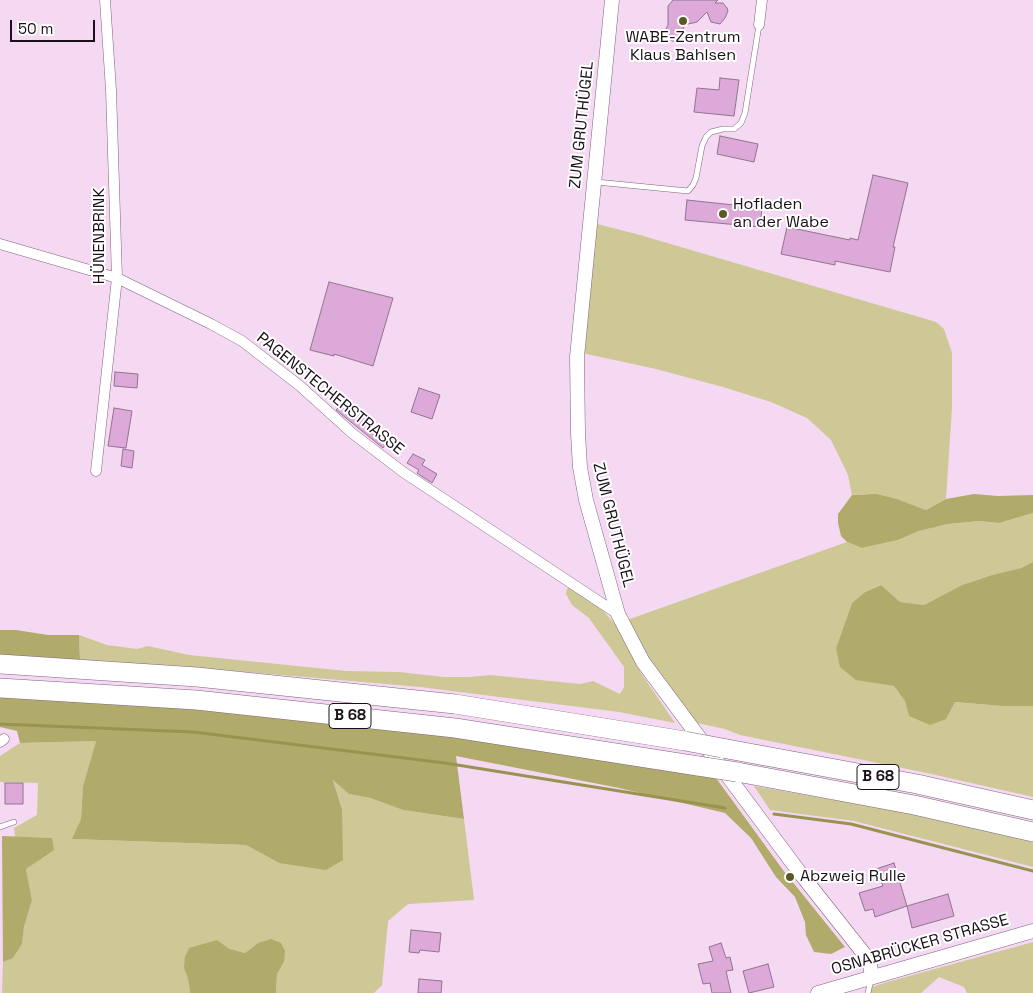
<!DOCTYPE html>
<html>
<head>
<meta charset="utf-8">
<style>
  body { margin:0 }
  #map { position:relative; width:1033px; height:993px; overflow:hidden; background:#f5d8f2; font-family:"Space Grotesk",sans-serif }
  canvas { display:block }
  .scale { position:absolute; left:10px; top:20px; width:85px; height:22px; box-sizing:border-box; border:2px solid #1a1019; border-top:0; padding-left:6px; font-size:15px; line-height:18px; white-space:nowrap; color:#1a1019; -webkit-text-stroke:4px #fff; paint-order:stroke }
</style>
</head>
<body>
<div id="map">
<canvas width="1033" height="993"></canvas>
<div class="scale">50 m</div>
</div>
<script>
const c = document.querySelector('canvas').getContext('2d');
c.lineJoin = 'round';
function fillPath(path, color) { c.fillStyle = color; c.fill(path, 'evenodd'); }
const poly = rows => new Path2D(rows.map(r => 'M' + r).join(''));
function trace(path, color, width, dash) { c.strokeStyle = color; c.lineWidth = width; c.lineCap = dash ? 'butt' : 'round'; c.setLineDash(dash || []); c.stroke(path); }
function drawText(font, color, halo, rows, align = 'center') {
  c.font = font + ' "Space Grotesk",sans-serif'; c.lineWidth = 4; c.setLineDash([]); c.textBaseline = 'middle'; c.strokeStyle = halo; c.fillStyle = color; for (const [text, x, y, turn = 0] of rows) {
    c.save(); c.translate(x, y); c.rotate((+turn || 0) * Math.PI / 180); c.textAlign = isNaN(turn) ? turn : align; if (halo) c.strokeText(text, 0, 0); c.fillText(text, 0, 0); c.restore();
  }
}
fillPath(poly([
  [593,223,640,235,936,322,944,329,952,353,952,408,946,499,926,510,897,499,865,494,852,495,848,475,831,440,807,418,771,402,723,387,656,369,582,353],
  [1033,513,1033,562,1021,568,992,575,962,585,924,605,900,602,880,585,865,592,852,603,836,648,878,683,894,686,905,701,909,716,946,719,955,702,1002,706,1033,706,1033,797,927,773,740,735,725,729,692,722,646,657,627,620,847,542,862,548,898,540,919,531,948,524,979,521,999,523],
  [570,586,597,604,615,624,641,673,675,723,619,712,420,687,259,673,80,660,79,635,107,645,137,649,148,646,189,655,346,671,399,672,444,677,470,677,490,675,580,684,593,681,620,694,624,687,624,667,589,618,572,605,566,594,567,589],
  [96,741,83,786,81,819,73,839,246,845,279,863,342,809,333,779,349,794,370,798,403,810,464,819,474,900,408,904,388,921,382,985,374,993,276,993,277,974,284,962,258,943,245,953,230,949,217,940,184,968,188,979,190,993,2,993,3,962,13,958,22,944,24,927,32,900,26,869,34,863,52,838,15,837,14,828,37,815,38,783,0,782,0,756,20,743],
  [754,786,920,815,1033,842,1033,867,854,821,770,810],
  [1033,942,1033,993,967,993,964,987,939,977,921,993,868,993,869,988,884,983]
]), '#cdc895');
fillPath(poly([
  [876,494,897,499,926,510,946,499,974,494,998,496,1033,495,1033,513,999,523,979,521,948,524,919,531,898,540,862,548,847,542,841,536,838,523,838,514,852,495],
  [1033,562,1033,706,1002,706,955,702,946,719,930,725,909,716,905,701,894,686,856,680,840,667,836,648,852,603,865,592,881,585,900,602,924,605,962,585,992,575,1021,568],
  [0,630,16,630,48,635,79,635,80,660,0,657],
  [0,696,155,705,452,737,588,756,716,778,783,870,845,947,831,954,814,952,806,935,805,922,795,897,776,877,751,838,725,813,619,788,456,756,464,819,403,810,370,798,349,794,333,780,342,809,343,860,326,870,279,863,246,845,72,839,81,819,83,786,96,741,20,743,17,731,0,727],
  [2,836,52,838,54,850,26,869,32,900,24,927,22,944,13,958,3,962],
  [271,939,281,943,285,951,284,962,277,974,276,993,190,993,188,979,184,968,185,957,189,948,217,940,230,949,245,953,258,943]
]), '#b0ab6a');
trace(poly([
  [0,724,193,732,445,763,725,808],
  [774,814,851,824,1033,871]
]), '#999352', 3);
const building = poly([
  [673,0,718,0,715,3,723,3,727,8,728,11,725,18,720,24,711,22,707,12,697,22,684,25,683,33,681,37,677,41,672,41,668,38,666,29,668,25,668,6,673,0],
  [720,78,739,80,734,116,694,112,697,88,719,90,720,78],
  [720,136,758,144,754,162,717,154,720,136],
  [873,175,908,183,893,247,895,247,890,272,835,261,835,265,781,254,787,227,850,240,850,238,858,240,873,175],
  [687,200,762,208,760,227,685,220,687,200],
  [329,282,393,298,373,366,334,354,334,356,310,350,329,282],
  [115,372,138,374,137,388,114,386,115,372],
  [419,388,440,395,432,419,411,412,419,388],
  [346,399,367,418,364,421,388,441,383,448,336,410,346,399],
  [114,408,132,411,126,448,108,446,114,408],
  [123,449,134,451,132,468,121,466,123,449],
  [413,454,425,460,422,465,437,474,432,483,417,473,419,470,407,463,413,454],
  [5,783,23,783,23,804,5,804,5,783],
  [894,863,907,906,875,917,873,909,865,911,859,893,883,886,876,869,894,863],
  [948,894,954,916,912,928,907,906,948,894],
  [411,930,441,933,439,952,420,950,419,953,409,952,411,930],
  [721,943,726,958,730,957,733,970,726,971,731,993,712,993,710,983,703,984,698,964,713,961,709,947,721,943],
  [768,964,774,987,749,993,743,971,768,964],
  [419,979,442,981,441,993,418,993,419,979]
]);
fillPath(building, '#dca9d8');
trace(building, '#90758d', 1);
const lane = poly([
  [596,182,688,191,693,185,696,178,702,146,706,137,711,132,723,129,734,129,741,123,745,113,759,25],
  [0,827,14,822],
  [868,993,871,979]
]);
const street = poly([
  [759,25,762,0],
  [0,244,117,278,211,324,242,341,300,386,352,433,403,472,618,614],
  [96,471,117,278,111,90,105,0],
  [0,742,4,739]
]);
const secondary = poly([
  [612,0,577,357,578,434,580,467,586,500,618,614,643,662,800,873,869,960,872,976],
  [818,993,1033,931]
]);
const highway = poly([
  [0,664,197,677,455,704,685,741],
  [0,688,196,700,455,728,698,766],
  [722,748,917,784,1033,810],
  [737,772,914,805,1033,832]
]);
trace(lane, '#7e647c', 6);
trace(street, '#7e647c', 11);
trace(secondary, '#7e647c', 15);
trace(highway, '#7e647c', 20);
trace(lane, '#fff', 5);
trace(street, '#fff', 10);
trace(secondary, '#fff', 14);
trace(highway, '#fff', 19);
const highwayBridge = poly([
  [685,741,722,748],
  [698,766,737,772]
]);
trace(highwayBridge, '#7e647c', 20, []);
trace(highwayBridge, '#fff', 19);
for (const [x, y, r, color] of [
  [683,21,5,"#5c5824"],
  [723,214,5,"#5c5824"],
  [790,877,5,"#5c5824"]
]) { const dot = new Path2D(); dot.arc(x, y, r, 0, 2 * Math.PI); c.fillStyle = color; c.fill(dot); trace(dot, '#fff', 2); }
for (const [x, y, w] of [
  [350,716,42],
  [878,777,42]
]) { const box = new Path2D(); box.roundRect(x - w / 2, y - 12.5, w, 25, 4); c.fillStyle = '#fff'; c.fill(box); trace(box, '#1a1019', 1); }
drawText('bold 15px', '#1a1019', null, [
  ["B 68",350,716],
  ["B 68",878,777]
]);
drawText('16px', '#1a1019', '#fff', [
  ["WABE-Zentrum",683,38,"center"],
  ["Klaus Bahlsen",683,56,"center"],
  ["Hofladen",733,205],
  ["an der Wabe",733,223],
  ["Abzweig Rulle",800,877]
], 'left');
drawText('16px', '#1a1019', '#fff', [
  ["ZUM GRUTHÜGEL",582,125,-84],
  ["HÜNENBRINK",100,236,-90],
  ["PAGENSTECHERSTRASSE",330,394,39],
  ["ZUM GRUTHÜGEL",613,525,76],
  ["OSNABRÜCKER STRASSE",920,945,-16]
]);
</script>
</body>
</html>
